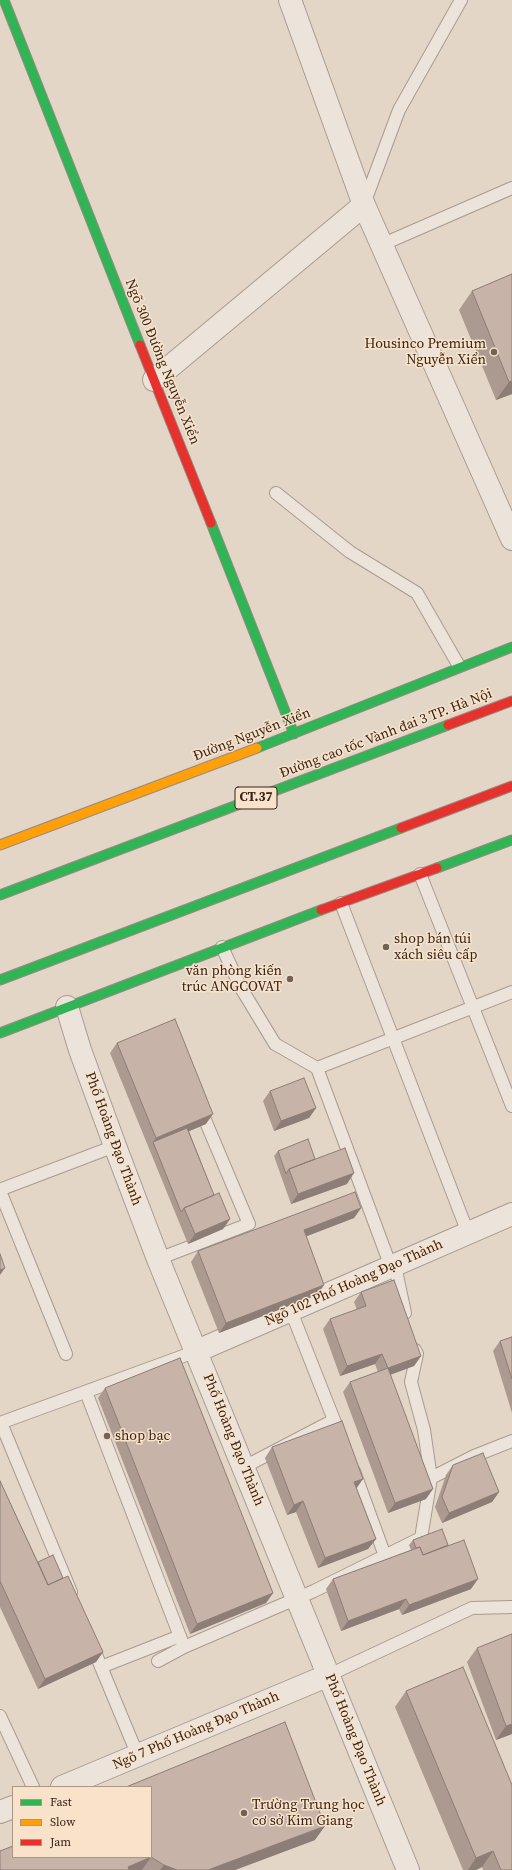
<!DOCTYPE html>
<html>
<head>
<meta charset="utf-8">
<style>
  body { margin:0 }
  #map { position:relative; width:512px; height:1870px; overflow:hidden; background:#e4d6c7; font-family:"Source Serif 4",serif }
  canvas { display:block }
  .legend { position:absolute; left:12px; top:1786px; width:140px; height:72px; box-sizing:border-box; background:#f8e3ca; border:1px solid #ab9684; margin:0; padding:5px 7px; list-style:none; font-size:12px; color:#37231a }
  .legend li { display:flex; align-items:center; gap:8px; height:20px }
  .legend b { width:20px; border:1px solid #ab9684 }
</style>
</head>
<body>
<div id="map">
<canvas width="512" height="1870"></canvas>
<ul class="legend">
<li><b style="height:5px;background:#30b455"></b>Fast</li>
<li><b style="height:5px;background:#ff9f0a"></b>Slow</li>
<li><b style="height:5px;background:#e5322d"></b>Jam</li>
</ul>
</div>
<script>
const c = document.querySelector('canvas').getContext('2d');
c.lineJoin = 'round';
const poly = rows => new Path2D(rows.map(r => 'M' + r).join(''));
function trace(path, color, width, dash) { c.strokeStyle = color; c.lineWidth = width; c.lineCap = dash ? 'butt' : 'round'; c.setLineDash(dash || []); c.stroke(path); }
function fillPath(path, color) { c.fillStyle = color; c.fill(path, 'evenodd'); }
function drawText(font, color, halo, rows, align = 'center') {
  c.font = font + ' "Source Serif 4",serif'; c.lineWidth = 3; c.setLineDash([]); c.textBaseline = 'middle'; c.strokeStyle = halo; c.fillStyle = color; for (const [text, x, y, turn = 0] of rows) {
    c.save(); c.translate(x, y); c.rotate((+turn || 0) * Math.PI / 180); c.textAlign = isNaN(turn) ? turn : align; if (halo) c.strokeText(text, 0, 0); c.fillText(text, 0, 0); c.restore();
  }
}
const lane = poly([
  [364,204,399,110,461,0],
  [381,245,512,188],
  [276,493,350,552,417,593,459,666],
  [420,874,512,1106],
  [341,903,468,1233],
  [222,947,241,988,275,1044,317,1068,391,1267],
  [317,1068,512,992],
  [158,1259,249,1224,200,1108],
  [395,1266,405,1313],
  [291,1311,334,1420],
  [66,1354,0,1191,2,1189,115,1146],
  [86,1392,184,1647],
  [0,1423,197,1351],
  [1,1423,71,1592],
  [244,1467,334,1420,341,1439],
  [354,1471,385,1556],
  [431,1478,474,1456,512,1441],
  [92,1645,138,1756],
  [158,1661,184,1647,314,1591,421,1538,431,1478,424,1430,411,1382,417,1354,415,1350],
  [101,1667,180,1636],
  [329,1675,472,1608,512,1607],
  [0,1716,33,1787]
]);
const street = poly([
  [290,0,364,205,512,539],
  [154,380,364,205],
  [67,1007,80,1050,115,1146,158,1259,408,1870],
  [197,1351,512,1214],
  [62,1787,329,1675],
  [0,1812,13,1807]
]);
const fast = poly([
  [4,0,140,345],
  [211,523,294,734],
  [257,748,512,647],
  [437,868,512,840],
  [0,895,448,725],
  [0,980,401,828],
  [0,1033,321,910]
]);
const slow = poly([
  [0,845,257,748]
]);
const jam = poly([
  [140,345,211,523],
  [448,725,512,701],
  [401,828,512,786],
  [321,910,437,868]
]);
trace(lane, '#a89b91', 14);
trace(street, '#a89b91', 24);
trace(fast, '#988b81', 11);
trace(slow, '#988b81', 11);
trace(jam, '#988b81', 11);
trace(lane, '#ece3da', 12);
trace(street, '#ece3da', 22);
trace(fast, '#30b455', 9);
trace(slow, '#ff9f0a', 9);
trace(jam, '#e5322d', 9);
fillPath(poly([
  [512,274,512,394,496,400,459,310,472,291],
  [117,1043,206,1124,189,1131,214,1195,230,1219,223,1229,188,1244,110,1053],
  [270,1091,316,1108,309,1118,274,1131,263,1101],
  [278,1151,315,1159,347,1184,291,1204,274,1156],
  [361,1208,354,1218,306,1236,324,1285,317,1295,219,1333,191,1262,198,1251],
  [361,1292,421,1356,414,1366,390,1375,426,1499,388,1513,343,1392,350,1382,378,1372,375,1364,340,1376,323,1329,330,1319,357,1310,354,1302],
  [512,1337,512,1413,493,1351,500,1341],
  [105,1388,273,1593,266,1603,190,1634,98,1398],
  [272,1447,357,1489,376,1539,368,1549,318,1568,296,1512,287,1515,265,1458],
  [453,1465,499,1492,492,1502,442,1523,435,1507,446,1475],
  [0,1481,38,1562,63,1578,103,1652,96,1662,38,1689,0,1607],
  [413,1540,448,1545,471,1589,402,1615,399,1609,341,1631,326,1589,333,1579,411,1550,409,1545],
  [477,1648,512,1734,496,1740,467,1662],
  [406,1691,512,1870,483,1870,482,1867,476,1870,463,1870,395,1707],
  [315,1840,235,1870,0,1870]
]), '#ac9a90');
fillPath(poly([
  [512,381,512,394,496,400,509,382],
  [316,1108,309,1118,274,1131,281,1121],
  [213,1114,206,1124,154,1146,153,1142,156,1138],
  [354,1173,347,1184,291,1204,298,1194],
  [361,1208,354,1218,297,1240,304,1230],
  [230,1219,223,1229,188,1244,195,1234],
  [5,1268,0,1275,0,1270],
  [324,1285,317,1295,219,1333,226,1323],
  [382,1354,375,1364,340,1376,347,1366],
  [421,1356,414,1366,381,1378,388,1368],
  [363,1479,356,1489,354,1482],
  [433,1489,426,1499,388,1513,395,1503],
  [499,1492,492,1502,442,1523,449,1513],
  [303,1501,296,1512,287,1515,294,1505],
  [376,1539,368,1549,318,1568,325,1558],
  [478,1579,471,1589,402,1615,409,1605],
  [273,1593,266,1603,190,1634,197,1624],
  [406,1599,399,1609,341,1631,348,1621],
  [103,1652,96,1662,38,1689,45,1679],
  [512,1724,512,1734,496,1740,506,1726],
  [325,1826,315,1840,235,1870,208,1870],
  [493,1851,482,1867,476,1870,468,1870,476,1858],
  [151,1857,142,1870,125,1870,128,1867],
  [164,1865,180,1870,160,1870]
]), '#8c7d76');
const building = poly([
  [512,274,512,381,509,382,472,291,512,274],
  [175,1019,213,1114,156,1138,117,1043,175,1019],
  [304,1078,316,1108,281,1121,270,1091,304,1078],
  [187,1128,214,1195,184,1208,181,1212,153,1142,187,1128],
  [308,1139,315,1159,289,1169,286,1174,278,1151,308,1139],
  [345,1148,354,1173,298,1194,289,1169,345,1148],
  [355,1192,361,1208,304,1230,324,1285,226,1323,198,1251,355,1192],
  [219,1193,230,1219,195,1234,184,1208,219,1193],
  [0,1254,5,1268,0,1270,0,1254],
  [394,1280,421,1356,388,1368,433,1489,395,1503,350,1382,388,1368,382,1354,347,1366,330,1319,366,1306,361,1292,394,1280],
  [512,1337,512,1379,500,1341,512,1337],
  [180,1358,273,1593,197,1624,105,1388,180,1358],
  [342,1421,363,1479,354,1482,376,1539,325,1558,303,1501,294,1505,272,1447,342,1421],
  [483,1453,499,1492,449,1513,442,1497,453,1465,483,1453],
  [0,1481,48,1585,68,1576,103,1652,45,1679,0,1581,0,1481],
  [442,1529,448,1545,423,1555,420,1547,416,1548,413,1540,442,1529],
  [464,1540,478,1579,409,1605,406,1599,348,1621,333,1579,420,1547,423,1555,464,1540],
  [53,1555,63,1578,48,1585,38,1562,53,1555],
  [512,1634,512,1724,506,1726,477,1648,512,1634],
  [463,1667,512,1785,512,1870,501,1870,493,1851,476,1858,406,1691,463,1667],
  [285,1722,325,1826,208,1870,177,1870,164,1865,151,1857,128,1867,129,1870,0,1870,0,1851,13,1846,13,1857,151,1857,151,1787,126,1787,285,1722]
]);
fillPath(building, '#c8b3a8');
trace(building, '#8c7d76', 1);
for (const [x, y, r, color] of [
  [494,352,4,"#746257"],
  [386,947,4,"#746257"],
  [290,979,4,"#746257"],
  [107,1436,4,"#746257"],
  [244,1813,4,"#746257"]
]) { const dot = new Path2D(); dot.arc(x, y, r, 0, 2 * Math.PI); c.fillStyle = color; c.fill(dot); trace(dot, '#f8e3ca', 1.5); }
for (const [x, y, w] of [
  [256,798,42]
]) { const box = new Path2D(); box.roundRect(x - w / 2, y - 11, w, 22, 3); c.fillStyle = '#f8e3ca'; c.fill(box); trace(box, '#37231a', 1); }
drawText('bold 13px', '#37231a', null, [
  ["CT.37",256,798]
]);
drawText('14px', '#37231a', '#f8e3ca', [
  ["Housinco Premium",486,344,"right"],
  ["Nguyễn Xiển",486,360,"right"],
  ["shop bán túi",394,939],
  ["xách siêu cấp",394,955],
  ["văn phòng kiến",282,971,"right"],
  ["trúc ANGCOVAT",282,987,"right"],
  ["shop bạc",115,1436],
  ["Trường Trung học",252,1805],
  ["cơ sở Kim Giang",252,1821]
], 'left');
drawText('14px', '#37231a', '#f8e3ca', [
  ["Ngõ 300 Đường Nguyễn Xiển",162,362,68],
  ["Đường cao tốc Vành đai 3 TP. Hà Nội",386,734,-21],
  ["Đường Nguyễn Xiển",252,735,-21],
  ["Phố Hoàng Đạo Thành",113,1139,70],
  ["Ngõ 102 Phố Hoàng Đạo Thành",354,1283,-24],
  ["Phố Hoàng Đạo Thành",233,1440,68],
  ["Ngõ 7 Phố Hoàng Đạo Thành",196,1731,-23],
  ["Phố Hoàng Đạo Thành",355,1740,68]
]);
</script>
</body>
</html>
